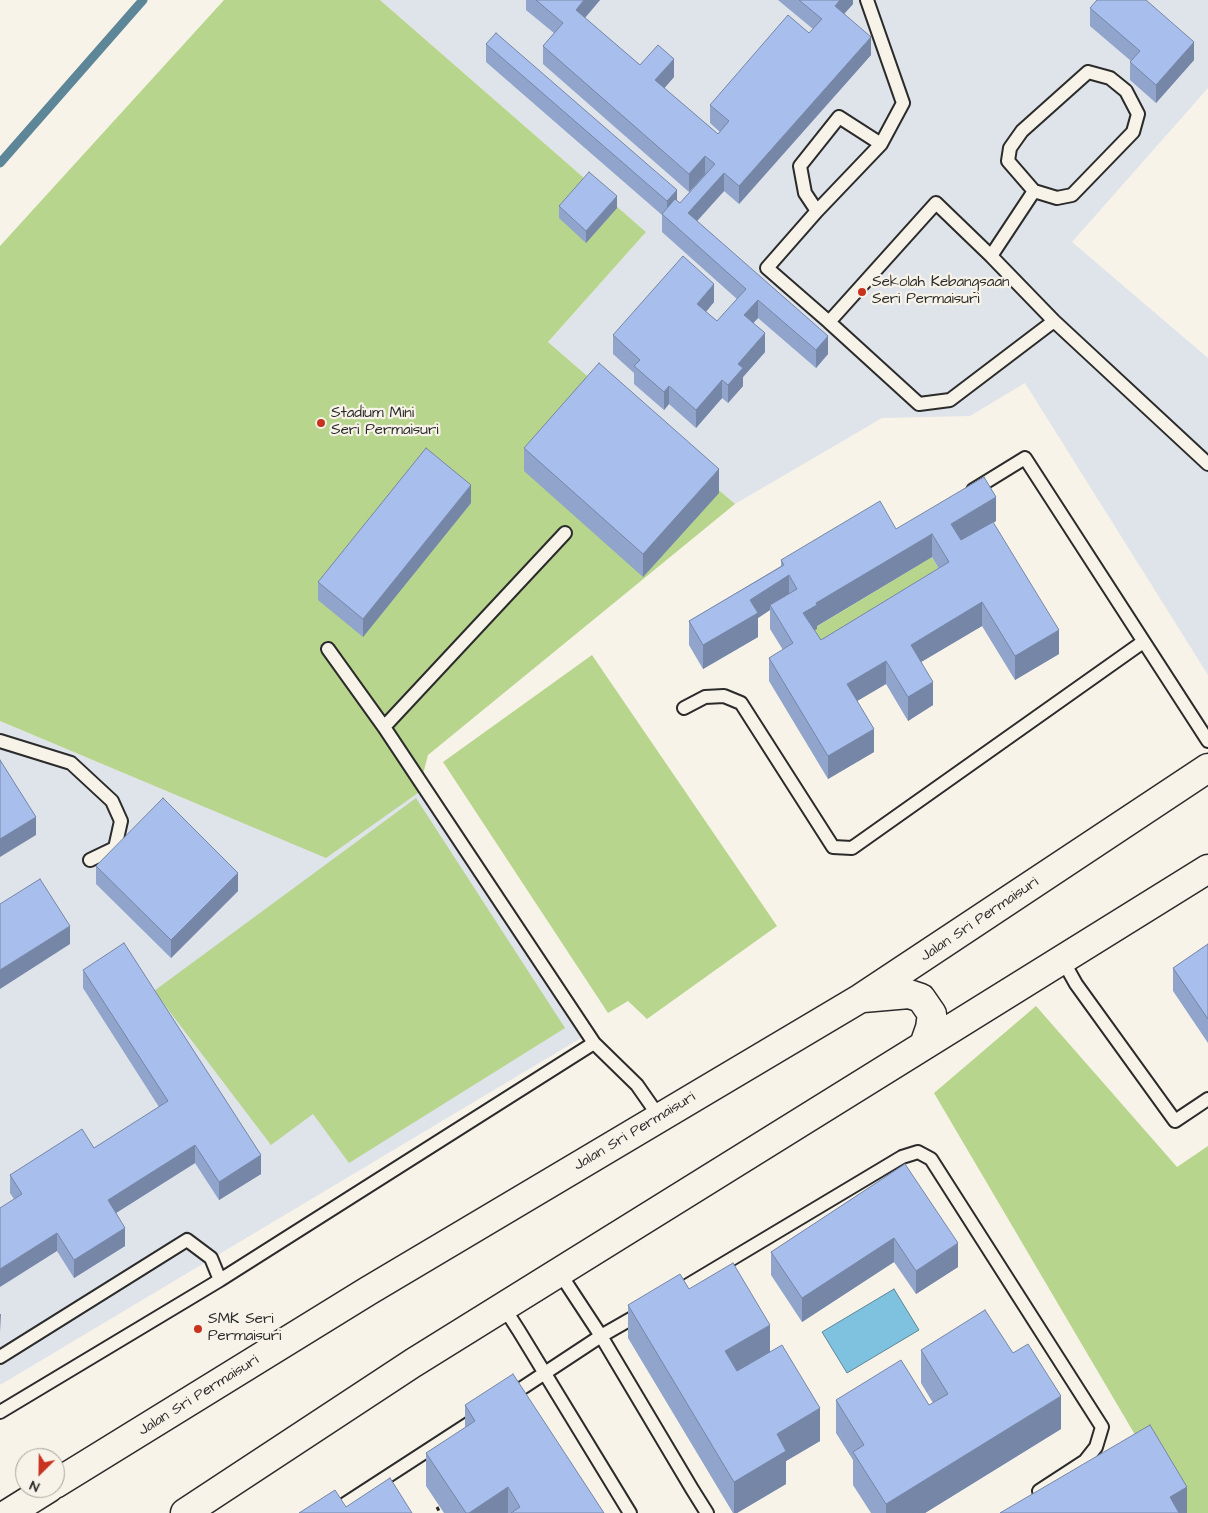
<!DOCTYPE html>
<html>
<head>
<meta charset="utf-8">
<style>
  body { margin:0 }
  #map { position:relative; width:1208px; height:1513px; overflow:hidden; background:#f7f3e8; font-family:"Architects Daughter",sans-serif }
  canvas { display:block }
  .north { position:absolute; left:15px; top:1448px; width:50px; height:50px; box-sizing:border-box; background:#f7f3e8; border:1px solid #a5a39c; border-radius:50%; rotate:203deg; font-size:14px; font-weight:700; line-height:20px; text-align:center; color:#2b2b2b }
  .north::after { content:''; display:block; margin:auto; width:18px; height:22px; background:#c8321e; clip-path:polygon(50% 0,100% 100%,50% 72%,0 100%) }
</style>
</head>
<body>
<div id="map">
<canvas width="1208" height="1513"></canvas>
<div class="north">N</div>
</div>
<script>
const c = document.querySelector('canvas').getContext('2d');
c.lineJoin = 'round';
function fillPath(path, color) { c.fillStyle = color; c.fill(path, 'evenodd'); }
const poly = rows => new Path2D(rows.map(r => 'M' + r).join(''));
function trace(path, color, width, dash) { c.strokeStyle = color; c.lineWidth = width; c.lineCap = dash ? 'butt' : 'round'; c.setLineDash(dash || []); c.stroke(path); }
function drawText(font, color, halo, rows, align = 'center') {
  c.font = font + ' "Architects Daughter",sans-serif'; c.lineWidth = 4.5; c.setLineDash([]); c.textBaseline = 'middle'; c.strokeStyle = halo; c.fillStyle = color; for (const [text, x, y, turn = 0] of rows) {
    c.save(); c.translate(x, y); c.rotate((+turn || 0) * Math.PI / 180); c.textAlign = isNaN(turn) ? turn : align; if (halo) c.strokeText(text, 0, 0); c.fillText(text, 0, 0); c.restore();
  }
}
fillPath(poly([
  [380,0,1208,0,1208,88,1072,242,1208,358,1208,675,1025,383,970,416,882,418,735,504,548,342,646,232],
  [0,721,325,857,418,793,581,1038,0,1385]
]), '#dfe3ea');
fillPath(poly([
  [224,0,380,0,646,232,548,342,735,504,428,755,418,793,326,858,0,721,0,246],
  [932,557,949,586,821,664,803,636,816,627],
  [592,655,777,926,647,1019,628,1001,608,1013,443,762],
  [416,798,565,1028,349,1163,313,1114,271,1145,154,991],
  [1036,1006,1177,1167,1208,1146,1208,1513,1181,1513,934,1093]
]), '#b8d58d');
const water = poly([
  [894,1289,919,1330,847,1373,822,1332,894,1289]
]);
fillPath(water, '#7fc2e0');
trace(water, '#5d8698', 1);
trace(poly([
  [0,163,143,0]
]), '#5d8698', 9);
const service = poly([
  [1088,72,1110,78,1126,91,1138,114,1133,132,1072,195,1057,198,1034,191,1008,161,1010,148,1022,131,1088,72],
  [817,211,805,193,800,166,839,117,881,144],
  [991,256,1034,191],
  [1054,321,950,400,919,404,829,322,936,203,991,256,1054,321,1208,464],
  [829,322,767,268,817,211,881,144,903,103,867,0],
  [973,490,1025,458,1208,741],
  [328,649,384,727,594,1043,637,1085,660,1118],
  [684,708,705,697,724,696,741,703,833,847,852,848,1143,642],
  [384,727,565,533],
  [0,741,71,763,112,801,121,821,115,848,90,860],
  [1062,959,1076,984,1175,1121,1208,1099],
  [559,1272,601,1336,692,1489,707,1513],
  [673,1294,902,1157,918,1152,931,1159,1102,1427,1096,1447,1085,1461,1039,1491],
  [503,1306,519,1331,630,1513],
  [0,1357,187,1240,211,1258,220,1280],
  [510,1396,601,1336,643,1312],
  [0,1412,220,1280,594,1043],
  [331,1513,479,1417]
]);
const tertiary = poly([
  [863,998,909,994,921,998,932,1014,930,1028,924,1045],
  [55,1484,368,1291,861,998,1208,768],
  [9,1513,49,1488],
  [185,1513,413,1363,1208,869]
]);
trace(service, '#2b2b2b', 16);
trace(tertiary, '#2b2b2b', 31);
trace(poly([
  [437,1507,440,1513]
]), '#2b2b2b', 3, [4, 4]);
trace(service, '#f7f3e8', 12);
trace(tertiary, '#f7f3e8', 28);
fillPath(poly([
  [526,0,600,0,585,18,640,65,674,77,664,88,718,134,720,132,710,123,710,105,809,33,813,29,778,0,853,0,853,4,844,14,871,55,739,204,724,191,697,221,828,354,816,368,758,318,753,323,765,352,743,377,743,386,728,403,722,398,696,428,669,404,664,410,634,384,634,373,613,354,613,335,714,302,706,312,717,321,737,299,662,232,662,215,486,62,486,44,680,203,706,174,689,192,543,64,543,46,554,33,526,10],
  [1090,8,1194,60,1156,103,1130,80,1130,62,1131,61,1090,26],
  [559,206,617,208,586,243,559,218],
  [524,448,719,493,643,577,524,471],
  [471,503,363,637,318,600,318,582],
  [996,521,993,523,1059,654,1015,680,982,626,921,662,933,705,908,721,886,684,857,701,874,752,828,779,769,681,769,658,783,650,770,629,770,610,758,618,758,637,703,669,689,645,689,621,781,566,781,560,896,529],
  [932,557,939,569,821,640,814,630,817,629,817,626],
  [96,866,238,891,171,958,96,884],
  [1208,944,1208,1043,1173,991,1173,968],
  [83,970,261,1174,219,1200,195,1163,116,1213,125,1246,74,1278,57,1251,14,1199,10,1193,10,1175,94,1148,159,1107,83,988],
  [905,1164,958,1267,916,1294,894,1262,802,1322,771,1275,771,1252],
  [689,1289,770,1352,820,1441,786,1461,786,1484,737,1513,733,1513,628,1338,628,1305],
  [921,1350,1061,1429,925,1513,871,1513,853,1485,853,1460,836,1433,836,1400,929,1405,933,1403,921,1383],
  [465,1405,604,1513,444,1513,426,1486,426,1453,465,1428]
]), '#90a4cc');
fillPath(poly([
  [584,0,600,0,576,28,576,10],
  [840,0,853,0,853,4,835,24,835,6],
  [871,37,871,55,739,204,739,186],
  [1194,42,1194,60,1156,103,1156,85],
  [674,59,674,77,655,99,655,80],
  [705,156,705,174,689,192,689,174],
  [724,173,724,191,688,231,688,213],
  [677,190,677,208,667,219,667,201],
  [617,196,617,208,586,243,586,231],
  [714,284,714,302,697,322,697,304],
  [758,300,758,318,744,333,744,315],
  [765,333,765,352,743,377,743,386,728,403,728,385,738,364],
  [828,336,828,354,816,368,816,350],
  [722,380,722,398,696,428,696,410],
  [669,386,669,404,664,410,664,392],
  [719,469,719,493,643,577,643,554],
  [471,485,471,503,363,637,363,619],
  [996,497,996,521,951,548,951,524],
  [932,534,932,557,817,626,817,629,803,636,803,613,816,603],
  [789,575,789,598,770,605,770,610,758,618,758,637,703,669,703,645,750,600],
  [982,602,982,626,911,668,911,645],
  [1059,630,1059,654,1015,680,1015,656],
  [886,661,886,684,847,707,847,684],
  [933,682,933,705,908,721,908,697],
  [874,729,874,752,828,779,828,756],
  [36,817,36,835,0,857,0,839],
  [238,873,238,891,171,958,171,940],
  [70,926,70,944,0,989,0,970],
  [195,1145,195,1163,108,1218,108,1200],
  [261,1155,261,1174,219,1200,219,1182],
  [125,1228,125,1246,74,1278,74,1260],
  [57,1233,57,1251,0,1287,0,1269],
  [894,1238,894,1262,802,1322,802,1298],
  [958,1243,958,1267,916,1294,916,1271],
  [0,1314,1,1314,0,1332],
  [770,1325,770,1357,725,1384,725,1351],
  [1061,1396,1061,1429,925,1513,886,1513,886,1504],
  [820,1408,820,1441,786,1461,786,1484,737,1513,734,1513,734,1482,777,1434],
  [508,1487,508,1513,469,1513],
  [1187,1487,1187,1513,1170,1513,1170,1497]
]), '#7686a6');
const building = poly([
  [536,0,584,0,576,10,640,65,658,45,674,59,655,80,718,134,729,121,710,105,788,15,809,33,822,19,799,0,840,0,835,6,871,37,739,186,724,173,688,213,828,336,816,350,758,300,744,315,765,333,738,364,743,368,728,385,722,380,696,410,669,386,664,392,634,366,640,360,613,335,683,256,714,284,697,304,717,321,746,289,662,214,675,199,680,203,715,164,705,156,689,174,543,46,563,23,536,0],
  [1097,0,1146,0,1194,42,1156,85,1130,62,1140,51,1090,8,1097,0],
  [496,33,677,190,667,201,486,44,496,33],
  [589,172,617,196,586,231,559,206,589,172],
  [599,363,719,469,643,554,524,448,599,363],
  [426,448,471,485,363,619,318,582,426,448],
  [984,477,996,497,951,524,961,540,993,522,1059,630,1015,656,982,602,911,645,933,682,908,697,886,661,847,684,874,729,828,756,769,658,793,643,770,605,797,589,789,575,750,600,758,613,703,645,689,621,784,565,781,560,880,501,896,529,984,477],
  [932,534,949,562,821,640,803,613,817,605,816,603,932,534],
  [0,760,36,817,0,839,0,760],
  [163,798,238,873,171,940,96,866,163,798],
  [40,879,70,926,0,970,0,904,40,879],
  [124,943,261,1155,219,1182,195,1145,108,1200,125,1228,74,1260,57,1233,0,1269,0,1208,22,1194,10,1175,82,1129,94,1148,168,1101,83,970,124,943],
  [1208,944,1208,1019,1173,968,1208,944],
  [905,1164,958,1243,916,1271,894,1238,802,1298,771,1252,905,1164],
  [733,1263,770,1325,725,1351,737,1371,782,1345,820,1408,777,1434,786,1451,734,1482,628,1305,680,1274,689,1289,733,1263],
  [985,1310,1013,1353,1028,1344,1061,1396,886,1504,853,1452,864,1445,836,1400,901,1360,929,1405,948,1394,921,1350,985,1310],
  [513,1374,604,1513,511,1513,520,1507,508,1487,469,1513,466,1513,426,1453,475,1421,465,1405,513,1374],
  [1150,1425,1187,1487,1170,1497,1179,1513,1000,1513,1150,1425],
  [390,1478,412,1513,299,1513,335,1490,346,1507,390,1478]
]);
fillPath(building, '#a8bfed');
trace(building, '#7686a6', 1);
for (const [x, y, r, color] of [
  [862,292,5,"#c8321e"],
  [321,423,5,"#c8321e"],
  [198,1329,5,"#c8321e"]
]) { const dot = new Path2D(); dot.arc(x, y, r, 0, 2 * Math.PI); c.fillStyle = color; c.fill(dot); trace(dot, '#f7f3e8', 2); }
drawText('15px', '#2b2b2b', '#f7f3e8', [
  ["Sekolah Kebangsaan",872,283],
  ["Seri Permaisuri",872,300],
  ["Stadium Mini",331,414],
  ["Seri Permaisuri",331,431],
  ["SMK Seri",208,1320],
  ["Permaisuri",208,1337]
], 'left');
drawText('15px', '#2b2b2b', '#f7f3e8', [
  ["Jalan Sri Permaisuri",980,920,-34],
  ["Jalan Sri Permaisuri",635,1132,-31],
  ["Jalan Sri Permaisuri",199,1396,-32]
]);
</script>
</body>
</html>
